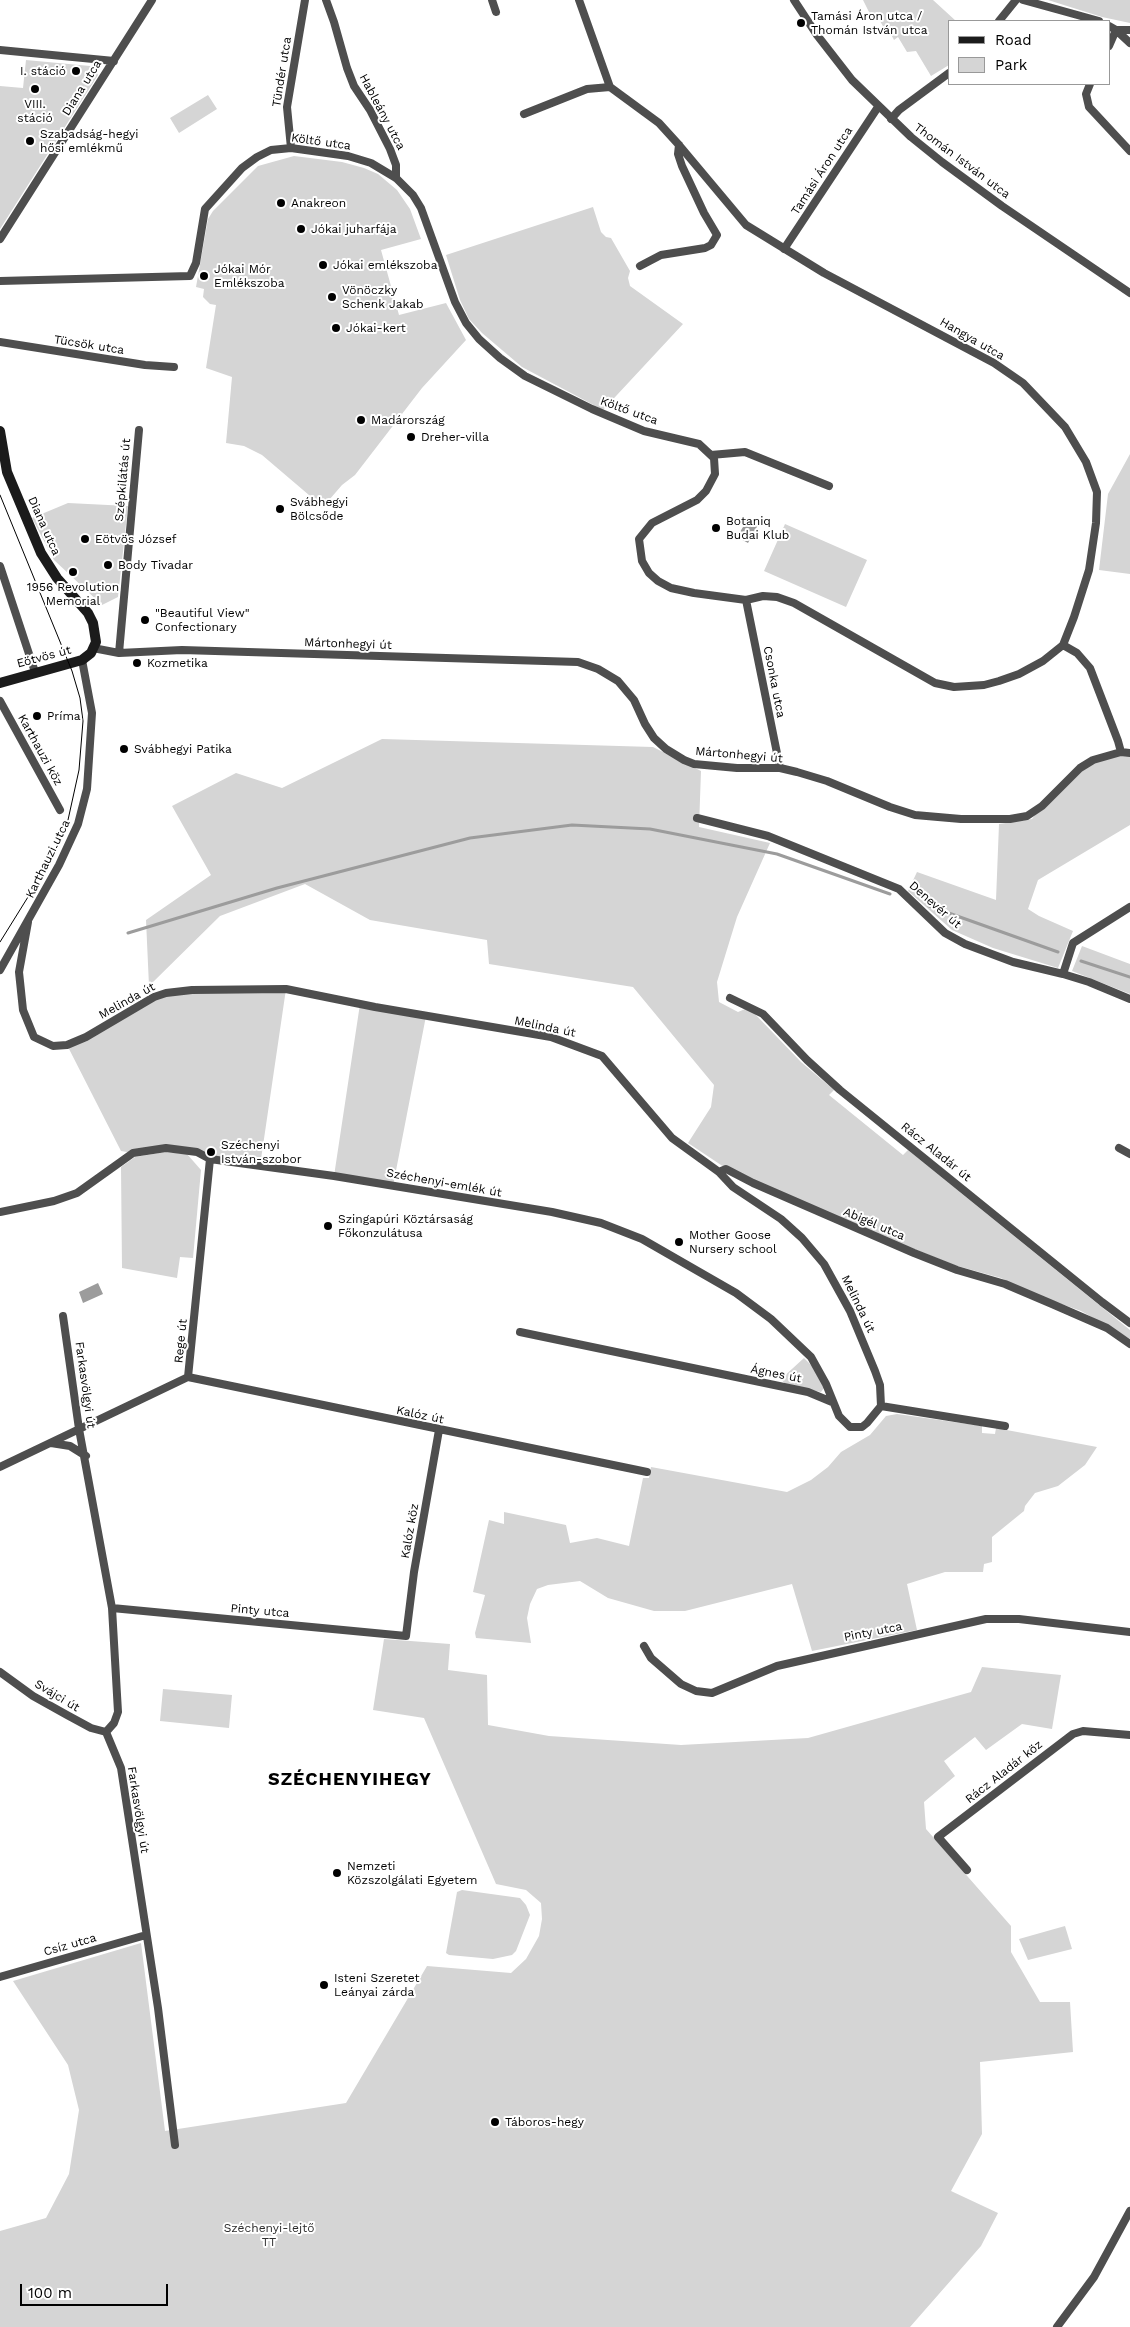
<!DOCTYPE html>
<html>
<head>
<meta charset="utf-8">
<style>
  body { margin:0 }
  #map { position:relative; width:1130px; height:2327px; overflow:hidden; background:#fff; font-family:"Work Sans",sans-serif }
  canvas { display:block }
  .legend { position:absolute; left:948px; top:20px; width:162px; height:65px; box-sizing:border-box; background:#fff; border:1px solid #999; margin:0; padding:6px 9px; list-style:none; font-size:15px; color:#000 }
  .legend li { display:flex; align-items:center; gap:10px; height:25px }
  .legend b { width:25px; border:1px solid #999 }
  .scale { position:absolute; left:20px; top:2284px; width:148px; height:22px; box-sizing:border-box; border:2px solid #000; border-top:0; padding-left:6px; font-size:15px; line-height:18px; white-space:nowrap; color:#000; -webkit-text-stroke:4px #fff; paint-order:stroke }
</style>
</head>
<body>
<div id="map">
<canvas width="1130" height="2327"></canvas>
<ul class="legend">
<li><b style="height:6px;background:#1b1b1b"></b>Road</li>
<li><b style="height:14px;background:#d5d5d5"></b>Park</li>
</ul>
<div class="scale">100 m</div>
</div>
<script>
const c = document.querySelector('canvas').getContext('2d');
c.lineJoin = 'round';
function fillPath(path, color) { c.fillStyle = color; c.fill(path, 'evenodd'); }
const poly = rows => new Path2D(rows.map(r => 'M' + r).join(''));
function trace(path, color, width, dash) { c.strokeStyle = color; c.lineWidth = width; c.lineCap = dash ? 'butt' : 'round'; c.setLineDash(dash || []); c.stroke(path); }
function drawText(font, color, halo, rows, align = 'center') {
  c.font = font + ' "Work Sans",sans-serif'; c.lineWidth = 4; c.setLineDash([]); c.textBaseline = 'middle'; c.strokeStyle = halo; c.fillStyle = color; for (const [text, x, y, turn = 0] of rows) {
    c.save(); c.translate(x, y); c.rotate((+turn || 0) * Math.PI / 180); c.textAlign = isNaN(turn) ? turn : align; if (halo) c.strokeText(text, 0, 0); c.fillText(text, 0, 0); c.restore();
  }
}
fillPath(poly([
  [863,0,933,0,956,21,949,21,949,65,931,76,916,51,907,52,898,37,894,40,887,27,884,28,876,14,870,14],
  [1048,0,1130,0,1130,23,1102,17],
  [26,60,90,66,95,67,98,75,0,229,0,86,23,88],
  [208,95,217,109,179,133,170,118],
  [294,156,342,162,364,168,378,174,397,190,410,209,421,239,381,250,399,315,446,303,466,340,422,388,355,475,342,485,323,507,262,455,244,446,226,443,232,377,206,368,216,305,210,304,203,297,204,289,196,287,208,219,213,211,258,166],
  [593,207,601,232,606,237,611,238,630,271,628,278,630,286,683,324,603,410,522,367,482,333,469,319,460,300,446,255],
  [1130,454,1130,574,1099,570,1108,494],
  [68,503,128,506,118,597,102,605,54,560,32,518],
  [785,524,867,560,846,607,764,571],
  [382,739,653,747,701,771,699,827,770,843,737,917,717,982,719,1002,738,1012,745,1009,754,1013,801,1062,834,1090,829,1095,903,1155,908,1150,1130,1330,1130,1339,1081,1311,1028,1292,1001,1278,954,1265,902,1244,730,1171,688,1143,711,1107,714,1085,633,987,489,964,487,940,370,920,305,884,220,916,149,986,146,920,211,875,172,806,236,773,282,788],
  [1130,753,1130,825,1038,880,1028,909,1039,916,1073,931,1058,968,993,948,952,930,908,891,917,872,996,900,999,824,1032,819,1042,806,1093,760],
  [1082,946,1130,964,1130,994,1072,971],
  [286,989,260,1166,210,1159,188,1150,133,1153,121,1151,67,1045,166,993],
  [360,1004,426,1016,393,1186,334,1176],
  [166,1152,187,1154,201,1170,193,1258,180,1257,177,1278,122,1268,121,1167,135,1157],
  [804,1358,812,1366,820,1380,824,1388,821,1392,785,1384,781,1379],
  [897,1414,982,1426,982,1433,995,1434,996,1428,1097,1447,1085,1465,1058,1486,1035,1493,1025,1506,1024,1511,992,1537,992,1562,984,1564,983,1572,945,1572,907,1584,917,1630,812,1651,792,1584,685,1611,654,1611,608,1598,580,1581,548,1585,537,1589,530,1604,527,1618,531,1643,476,1638,475,1633,485,1595,473,1592,489,1520,504,1524,504,1512,566,1525,570,1543,597,1538,629,1546,643,1478,649,1478,651,1467,787,1492,811,1480,828,1467,841,1452,870,1435,886,1416],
  [384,1639,450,1644,448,1670,487,1675,488,1725,549,1736,681,1745,808,1738,971,1692,982,1667,1061,1675,1052,1729,1022,1724,986,1750,975,1737,944,1761,955,1776,924,1802,926,1829,1011,1926,1011,1952,1040,2002,1070,2002,1073,2052,980,2062,982,2134,951,2191,998,2213,981,2246,910,2327,0,2327,0,2231,46,2218,69,2174,79,2110,68,2065,13,1981,141,1943,165,2131,346,2103,427,1966,511,1973,526,1959,539,1936,542,1919,541,1903,526,1890,496,1884,424,1718,373,1710],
  [163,1689,232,1695,229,1728,160,1721],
  [462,1890,520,1898,526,1905,530,1915,516,1951,512,1955,493,1959,449,1955,446,1953,457,1892],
  [1065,1926,1072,1949,1028,1960,1019,1939]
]), '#d5d5d5');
fillPath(poly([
  [749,517,759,523,748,543,737,537],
  [98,1283,103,1294,83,1303,79,1292]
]), '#9c9c9c');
trace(poly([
  [929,906,1058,952],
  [128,933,277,888,470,838,572,825,650,829,777,854,890,894],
  [1081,961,1130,977]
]), '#9c9c9c', 3);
trace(poly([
  [326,0,334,22,347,68,354,86,370,110,390,149,396,165,396,178],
  [492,0,496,12],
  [794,0,817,35,852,80,911,137,942,162,1002,206,1130,293],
  [1023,0,1099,21],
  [999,21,1016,0],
  [1109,26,1116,30,1130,30],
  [1109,46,1116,30,1130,43],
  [0,50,114,61],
  [1090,84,1086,94,1089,107,1130,151],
  [524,114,587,89,610,87],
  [891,119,899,110,949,73],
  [291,148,287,107,305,0],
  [0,239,152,0],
  [784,249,878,107],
  [640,266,661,255,705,248,711,245,717,235,704,213,682,166,678,154,679,145],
  [0,281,190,276,196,263,205,209,242,168,257,157,271,150,291,148,348,156,371,163,396,178,413,195,421,208,455,302,466,323,479,339,500,358,525,376,592,409,644,431,699,444,714,458,715,474,706,491,697,500,652,523,639,539,642,561,649,573,658,581,671,588,694,593,746,600,763,596,777,597,794,603,935,683,954,687,984,685,999,681,1019,674,1043,661,1063,645,1074,617,1089,570,1096,523,1097,492,1086,462,1065,427,1023,383,994,363,824,273,746,225,679,145,659,123,610,87,579,0],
  [0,342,145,365,174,367],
  [711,455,745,452,829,486],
  [0,566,35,672],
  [746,600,780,768],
  [1063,645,1077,653,1090,668,1118,741,1121,752],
  [93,648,119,653,182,650,578,662,598,669,618,681,634,700,645,724,654,738,666,749,684,760,694,764,737,768,780,768,797,772,827,781,890,807,915,815,961,819,1010,819,1027,816,1042,806,1080,768,1093,760,1121,752,1130,753],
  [119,653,139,430],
  [0,701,60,810],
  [697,818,768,836,899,889,945,933,965,944,1013,962,1063,974,1089,982,1130,999],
  [0,970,59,865,78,824,87,789,92,713,82,660],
  [1063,974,1073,943,1130,907],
  [730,998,763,1014,807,1060,840,1090,1102,1302,1130,1323],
  [1119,1148,1130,1154],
  [719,1172,726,1169,753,1183,914,1253,957,1270,1005,1284,1052,1304,1107,1328,1130,1344],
  [0,1212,54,1201,77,1193,133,1153,166,1148,197,1152,210,1159,334,1176,552,1212,601,1223,642,1239,736,1293,771,1319,811,1357,826,1384,839,1416,850,1427,862,1427,867,1423,881,1406,880,1385,875,1371,850,1311,824,1264,802,1238,781,1219,733,1187,719,1172,672,1138,602,1056,551,1037,375,1007,286,989,192,990,166,993,154,997,86,1037,67,1045,53,1046,34,1037,23,1010,19,972,28,922],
  [63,1316,79,1429,112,1608,118,1712,114,1723,106,1732],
  [520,1332,808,1392,832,1402],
  [188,1377,647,1472],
  [188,1377,210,1159],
  [881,1406,1005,1426],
  [51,1443,70,1446,86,1456],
  [0,1467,188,1377],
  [112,1608,406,1636,414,1572,439,1430],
  [644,1646,651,1658,681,1684,696,1691,712,1693,777,1666,986,1619,1019,1619,1130,1632],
  [0,1672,33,1696,67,1715,91,1728,106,1732],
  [106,1732,121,1768,158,2008,175,2145],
  [967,1870,938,1837,1073,1734,1083,1731,1130,1735],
  [0,1977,146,1935],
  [1057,2327,1094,2277,1130,2211]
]), '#4e4e4e', 8);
trace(poly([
  [0,431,7,472,41,553,57,578,88,613,93,623,96,642,91,653,82,660,0,683]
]), '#1b1b1b', 10);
trace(poly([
  [0,495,72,671,80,698,83,721,79,770,66,829,46,868,0,942]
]), '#000', 1);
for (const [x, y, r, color] of [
  [801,23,5,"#000"],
  [76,71,5,"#000"],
  [35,89,5,"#000"],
  [30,141,5,"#000"],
  [281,203,5,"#000"],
  [301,229,5,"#000"],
  [323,265,5,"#000"],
  [204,276,5,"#000"],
  [332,297,5,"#000"],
  [336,328,5,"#000"],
  [361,420,5,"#000"],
  [411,437,5,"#000"],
  [280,509,5,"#000"],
  [716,528,5,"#000"],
  [85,539,5,"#000"],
  [108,565,5,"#000"],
  [73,572,5,"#000"],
  [145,620,5,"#000"],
  [137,663,5,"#000"],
  [37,716,5,"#000"],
  [124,749,5,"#000"],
  [211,1152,5,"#000"],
  [328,1226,5,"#000"],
  [679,1242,5,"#000"],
  [337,1873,5,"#000"],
  [324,1985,5,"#000"],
  [495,2122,5,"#000"]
]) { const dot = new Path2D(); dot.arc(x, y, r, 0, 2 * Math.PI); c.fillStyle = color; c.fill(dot); trace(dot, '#fff', 2); }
drawText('12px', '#000', '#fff', [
  ["Tamási Áron utca /",811,16],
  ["Thomán István utca",811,30],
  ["I. stáció",66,71,"right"],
  ["VIII.",35,104,"center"],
  ["stáció",35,118,"center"],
  ["Szabadság-hegyi",40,134],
  ["hősi emlékmű",40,148],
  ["Anakreon",291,203],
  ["Jókai juharfája",311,229],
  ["Jókai emlékszoba",333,265],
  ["Jókai Mór",214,269],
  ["Emlékszoba",214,283],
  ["Vönöczky",342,290],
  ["Schenk Jakab",342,304],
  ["Jókai-kert",346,328],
  ["Madárország",371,420],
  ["Dreher-villa",421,437],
  ["Svábhegyi",290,502],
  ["Bölcsőde",290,516],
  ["Botaniq",726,521],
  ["Budai Klub",726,535],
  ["Eötvös József",95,539],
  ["Body Tivadar",118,565],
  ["1956 Revolution",73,587,"center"],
  ["Memorial",73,601,"center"],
  ["\"Beautiful View\"",155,613],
  ["Confectionary",155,627],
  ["Kozmetika",147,663],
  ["Príma",47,716],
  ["Svábhegyi Patika",134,749],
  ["Széchenyi",221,1145],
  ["István-szobor",221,1159],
  ["Szingapúri Köztársaság",338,1219],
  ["Főkonzulátusa",338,1233],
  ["Mother Goose",689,1235],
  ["Nursery school",689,1249],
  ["Nemzeti",347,1866],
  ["Közszolgálati Egyetem",347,1880],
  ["Isteni Szeretet",334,1978],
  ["Leányai zárda",334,1992],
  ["Táboros-hegy",505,2122]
], 'left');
drawText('12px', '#000', '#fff', [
  ["Tündér utca",282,72,-81],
  ["Diana utca",82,88,-58],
  ["Hableány utca",382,112,62],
  ["Költő utca",321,142,8],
  ["Thomán István utca",962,161,37],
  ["Tamási Áron utca",822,171,-57],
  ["Hangya utca",972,339,30],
  ["Tücsök utca",89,345,9],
  ["Költő utca",629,411,20],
  ["Szépkilátás út",123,480,-85],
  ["Diana utca",44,526,66],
  ["Mártonhegyi út",348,644,2],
  ["Eötvös út",44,657,-15],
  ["Csonka utca",774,682,79],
  ["Karthauzi köz",40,750,61],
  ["Mártonhegyi út",739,755,5],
  ["Karthauzi utca",48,859,-64],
  ["Denevér út",935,905,41],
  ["Melinda út",127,1001,-29],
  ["Melinda út",545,1027,12],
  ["Rácz Aladár út",936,1152,39],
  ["Széchenyi-emlék út",444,1183,10],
  ["Abigél utca",874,1224,23],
  ["Melinda út",858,1304,64],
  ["Rege út",181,1341,-84],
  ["Ágnes út",776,1374,11],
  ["Farkasvölgyi út",85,1385,82],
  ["Kalóz út",420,1415,12],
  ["Kalóz köz",410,1531,-80],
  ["Pinty utca",260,1611,5],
  ["Pinty utca",873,1632,-11],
  ["Svájci út",57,1696,31],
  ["Rácz Aladár köz",1004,1772,-38],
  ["Farkasvölgyi út",138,1810,81],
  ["Csíz utca",70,1945,-16]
]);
drawText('12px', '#2c2c2c', '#fff', [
  ["Széchenyi-lejtő",269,2228],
  ["TT",269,2242]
]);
c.letterSpacing = '1px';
drawText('bold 18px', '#000', '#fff', [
  ["SZÉCHENYIHEGY",350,1780]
]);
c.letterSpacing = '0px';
</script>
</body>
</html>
